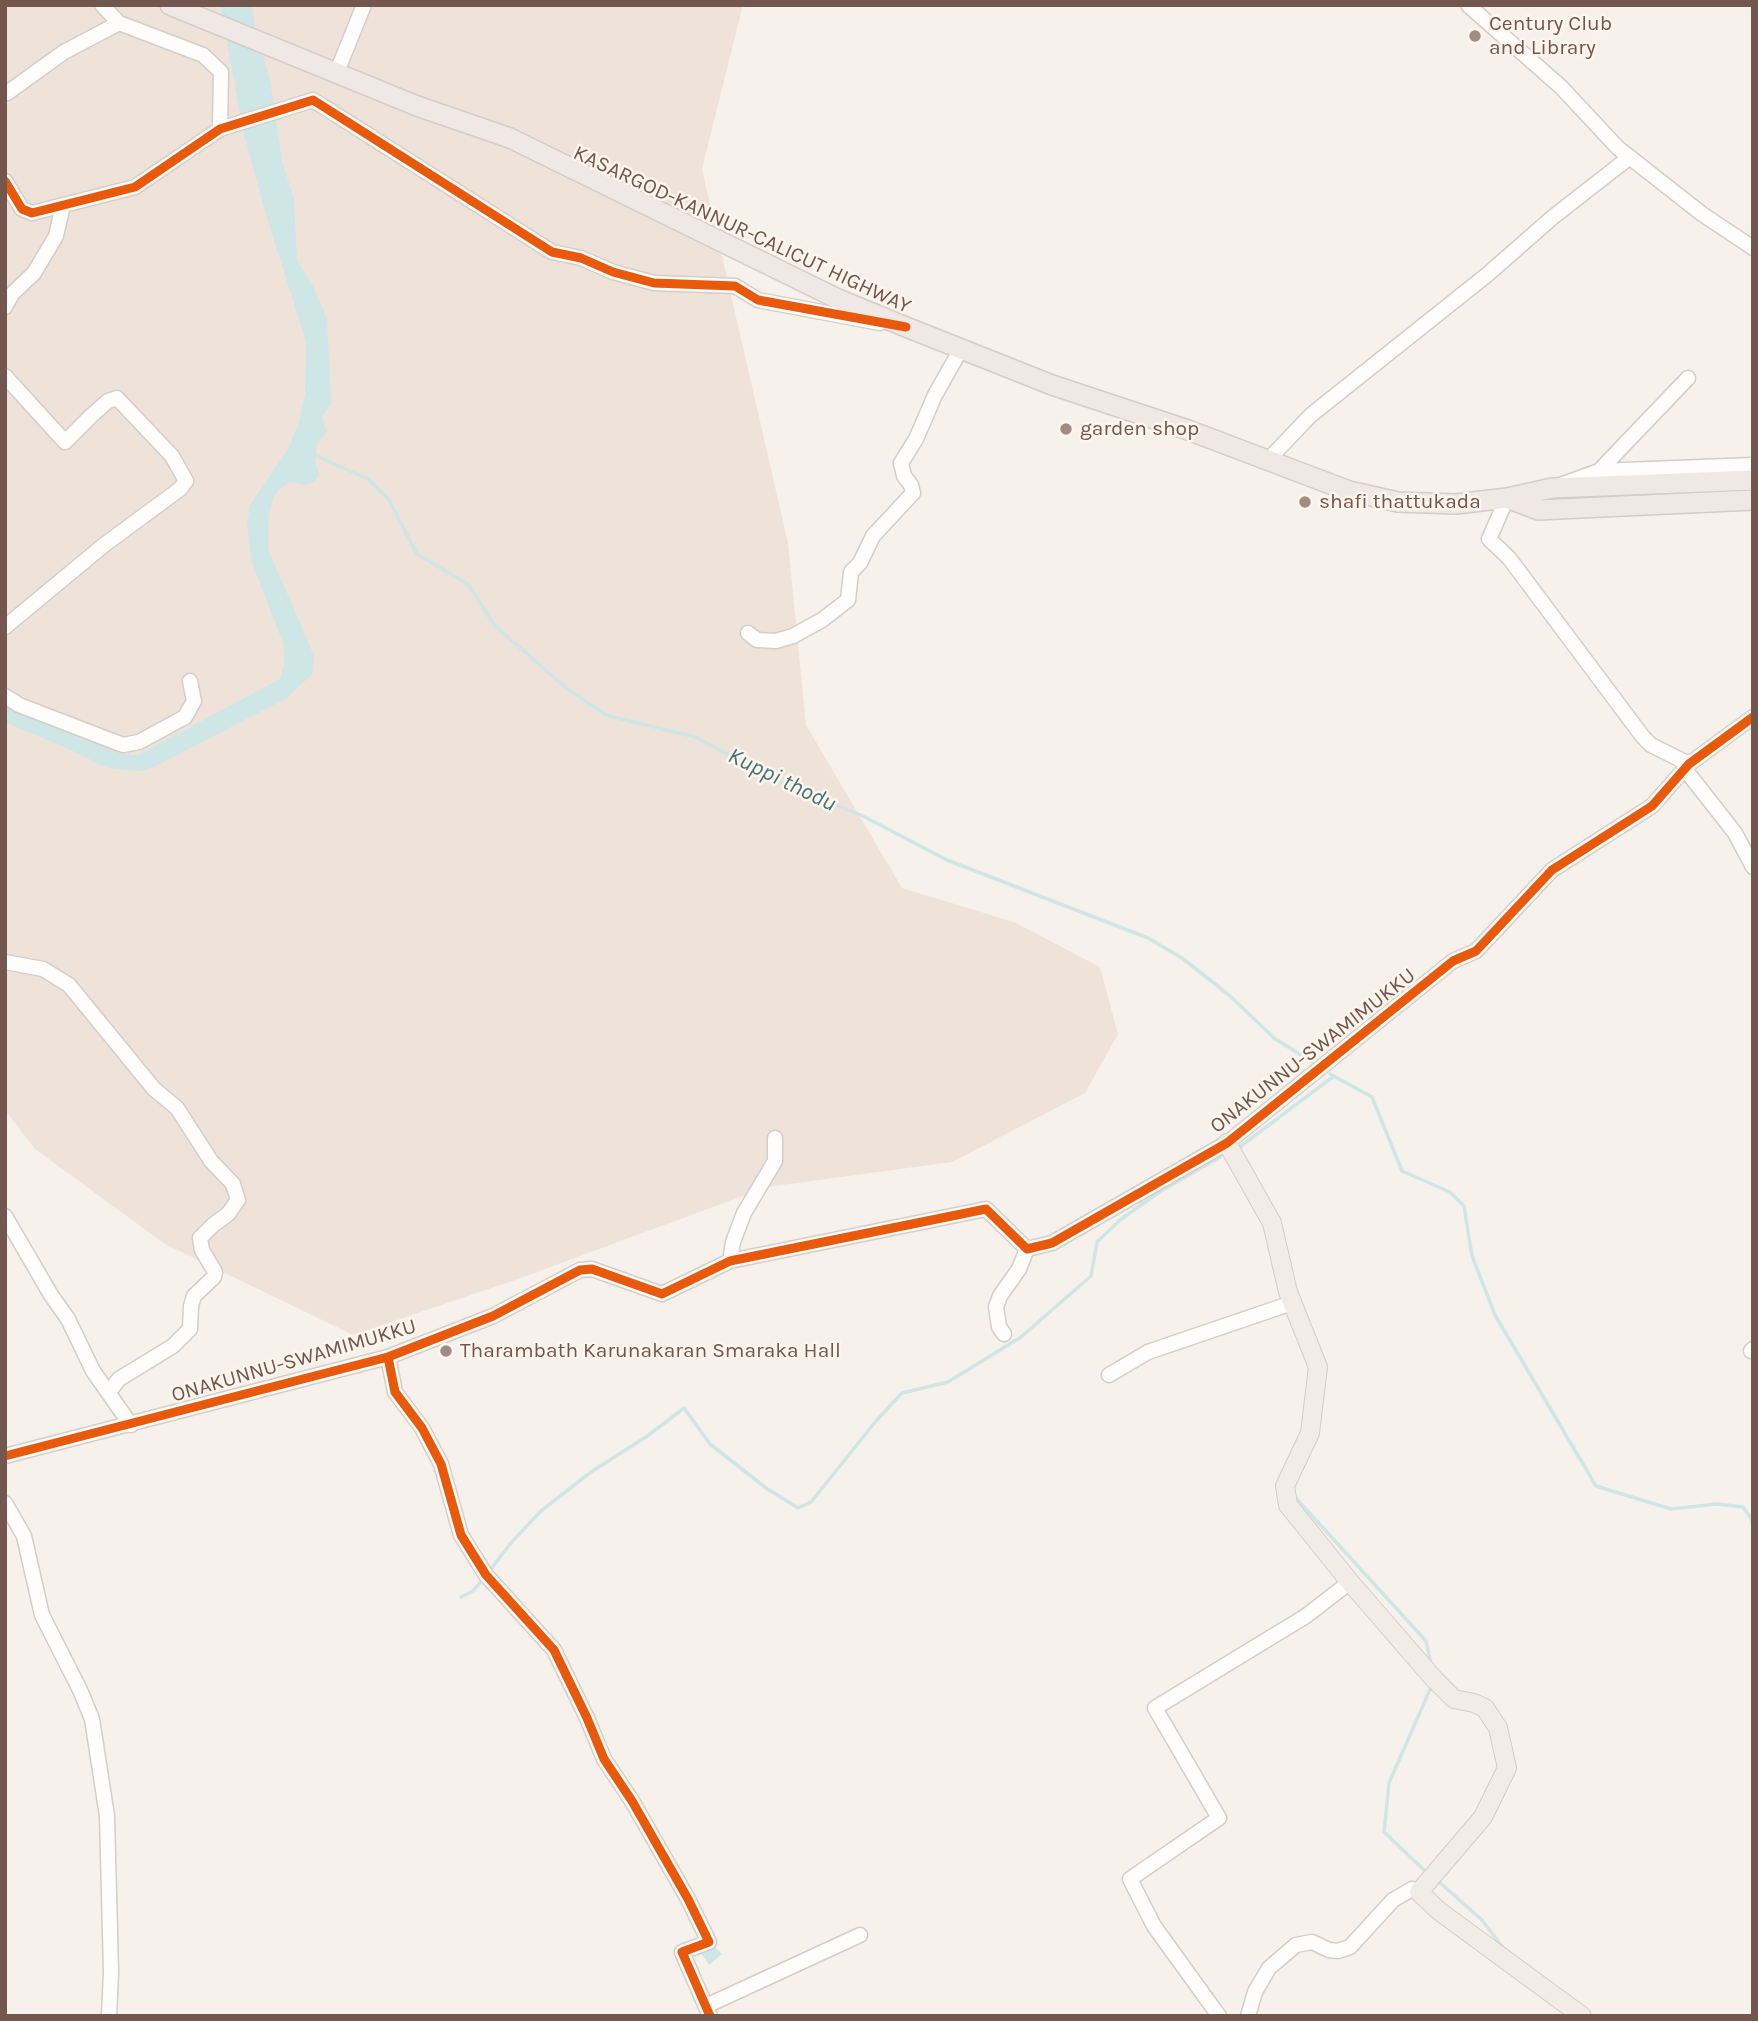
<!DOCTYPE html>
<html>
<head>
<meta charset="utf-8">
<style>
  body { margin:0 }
  #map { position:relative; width:1758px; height:2021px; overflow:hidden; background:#f6f1eb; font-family:Karla,sans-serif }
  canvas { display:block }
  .frame { position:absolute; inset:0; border:7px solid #73564d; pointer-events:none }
</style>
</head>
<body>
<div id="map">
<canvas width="1758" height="2021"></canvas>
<div class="frame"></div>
</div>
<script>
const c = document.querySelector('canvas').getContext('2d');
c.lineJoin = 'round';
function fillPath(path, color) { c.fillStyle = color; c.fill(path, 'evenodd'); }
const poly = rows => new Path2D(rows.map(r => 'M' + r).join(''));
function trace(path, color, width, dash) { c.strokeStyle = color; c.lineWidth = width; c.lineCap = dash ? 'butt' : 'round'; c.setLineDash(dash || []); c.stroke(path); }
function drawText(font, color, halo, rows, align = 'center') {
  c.font = font + ' Karla,sans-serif'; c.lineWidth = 5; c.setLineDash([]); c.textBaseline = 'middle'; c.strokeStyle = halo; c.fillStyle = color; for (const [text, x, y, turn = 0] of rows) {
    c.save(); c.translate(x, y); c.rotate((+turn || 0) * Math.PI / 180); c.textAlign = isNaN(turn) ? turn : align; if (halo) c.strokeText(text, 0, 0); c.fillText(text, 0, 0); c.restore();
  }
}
fillPath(poly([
  [5,5,743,5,702,169,788,543,806,725,902,888,1014,922,1100,967,1118,1034,1085,1093,952,1162,767,1187,518,1279,353,1335,165,1244,35,1149,5,1110]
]), '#efe3d9');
fillPath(poly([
  [220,5,252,5,255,28,270,80,282,161,294,199,297,261,311,282,327,318,331,404,322,416,327,432,317,443,315,461,319,475,314,482,304,485,290,482,278,490,273,498,269,517,268,549,314,656,312,674,287,698,154,767,140,771,115,769,105,767,69,749,9,724,5,721,5,699,95,739,120,754,138,755,280,679,285,661,283,643,251,560,247,524,250,505,288,449,299,422,305,395,306,341,266,215,243,130],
  [714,1946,722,1954,709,1965,702,1954]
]), '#cee6e5');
trace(poly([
  [312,454,368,479,389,500,417,554,468,584,495,626,566,688,606,715,695,737,786,785,863,816,947,860,1148,938,1182,958,1229,995,1274,1038,1312,1062],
  [1330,1074,1372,1097,1402,1171,1450,1192,1464,1206,1472,1256,1495,1315,1596,1486,1671,1509,1717,1504,1743,1507,1751,1518,1753,1526],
  [1241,1146,1334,1076],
  [1294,1496,1426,1641,1431,1664],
  [488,1573,510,1544,541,1511,591,1472,646,1437,684,1408,710,1444,766,1488,798,1508,811,1502,876,1421,902,1393,948,1382,1021,1337,1091,1276,1097,1242,1120,1220,1161,1191,1220,1157],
  [461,1597,473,1591,483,1579],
  [1424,1870,1384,1832,1389,1783,1432,1685],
  [1438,1881,1482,1920,1504,1949]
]), '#cee6e5', 3.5);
const minor = poly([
  [102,5,119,23,203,55,221,72,220,129],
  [1468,5,1561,87,1618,148,1702,214,1753,248],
  [336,74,364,5],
  [7,93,64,52,119,23],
  [5,181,22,209,32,213,135,187,220,129,313,100,552,252,581,258,613,272,654,283,735,286,758,300,880,323],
  [5,307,12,294,34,273,56,236,63,205],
  [5,376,65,442,92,415,108,401,117,398,172,456,186,481,180,489,104,545,5,627],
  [1268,460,1311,415,1488,274,1553,217,1630,157],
  [1599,471,1688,378],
  [1563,484,1599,471,1753,465],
  [1507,498,1489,539,1509,558,1643,737,1651,745,1689,764],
  [748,633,757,640,776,641,793,636,822,620,848,600,851,572,860,563,873,536,913,493,911,485,904,476,901,463,916,439,935,395,961,349],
  [5,696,19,705,123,745,139,742,185,717,194,701,190,681],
  [1684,768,1735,833,1753,867],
  [5,962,43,969,69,985,154,1089,177,1108,211,1161,233,1184,238,1200,228,1214,213,1225,200,1238,202,1250,215,1272,214,1277,194,1296,191,1306,190,1329,173,1346,119,1379,109,1392],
  [5,1216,51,1295,68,1319,93,1371,131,1425],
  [730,1261,733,1242,744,1213,775,1161,775,1138],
  [1004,1334,999,1327,996,1307,1000,1296,1019,1269,1027,1249],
  [1751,1351,1753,1349],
  [388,1357,395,1392,422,1428,441,1464,461,1535,486,1575,554,1650,587,1718,604,1759,632,1801,688,1899,709,1942,682,1952,710,2016],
  [1109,1375,1148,1352,1292,1303],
  [5,1456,388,1357,493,1316,580,1270,592,1269,662,1294,730,1261,986,1209,1027,1249,1052,1243,1227,1143,1453,961,1476,951,1552,870,1652,806,1689,764,1753,717],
  [5,1503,24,1536,42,1615,80,1690,92,1719,107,1816,111,1972,109,2016],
  [706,2006,860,1935],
  [1219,2016,1154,1926,1130,1879,1219,1818,1155,1708,1306,1616,1350,1582],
  [1248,2016,1255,1992,1269,1968,1296,1945,1312,1942,1329,1950,1338,1951,1350,1947,1393,1900,1412,1889,1419,1892]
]);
const major = poly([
  [1227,1143,1272,1223,1288,1292,1318,1367,1310,1433,1285,1486,1288,1505,1350,1582,1434,1679,1454,1699,1474,1703,1485,1708,1498,1728,1507,1768,1483,1817,1419,1892,1439,1911,1582,2016]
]);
const highway = poly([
  [170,5,417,106,510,138,838,299,906,327,1052,385,1188,430,1349,491,1398,502,1456,504,1507,498,1552,488,1753,480],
  [1507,498,1538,510,1753,500]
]);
trace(minor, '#d5cdc8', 17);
trace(major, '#d5cbc7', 20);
trace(highway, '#d5cbc7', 22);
trace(minor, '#fefdfc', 14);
trace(major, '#f2ece6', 18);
trace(highway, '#f0e8e5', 19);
trace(poly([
  [5,181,22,209,32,213,135,187,220,129,313,100,552,252,581,258,613,272,654,283,735,286,758,300,906,327],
  [388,1357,395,1392,422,1428,441,1464,461,1535,486,1575,554,1650,587,1718,604,1759,632,1801,688,1899,709,1942,682,1952,710,2016],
  [5,1456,388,1357,493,1316,580,1270,592,1269,662,1294,730,1261,986,1209,1027,1249,1052,1243,1227,1143,1453,961,1476,951,1552,870,1652,806,1689,764,1753,717]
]), '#e8590c', 9);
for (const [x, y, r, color] of [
  [1475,36,7,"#a18c84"],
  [1066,429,7,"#a18c84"],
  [1305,502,7,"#a18c84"],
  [446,1351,7,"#a18c84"]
]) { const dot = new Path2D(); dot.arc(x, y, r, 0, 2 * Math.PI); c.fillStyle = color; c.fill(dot); trace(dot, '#fef5ed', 2.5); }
drawText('21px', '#73564d', '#fef5ed', [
  ["Century Club",1489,24],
  ["and Library",1489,48],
  ["garden shop",1080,429],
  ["shafi thattukada",1319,502],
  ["Tharambath Karunakaran Smaraka Hall",460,1351]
], 'left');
drawText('21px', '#73564d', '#fef5ed', [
  ["KASARGOD-KANNUR-CALICUT HIGHWAY",742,230,25],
  ["ONAKUNNU-SWAMIMUKKU",1313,1051,-38],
  ["ONAKUNNU-SWAMIMUKKU",294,1361,-16]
]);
drawText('italic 23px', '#427476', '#fef5ed', [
  ["Kuppi thodu",782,780,26]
]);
</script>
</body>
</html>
